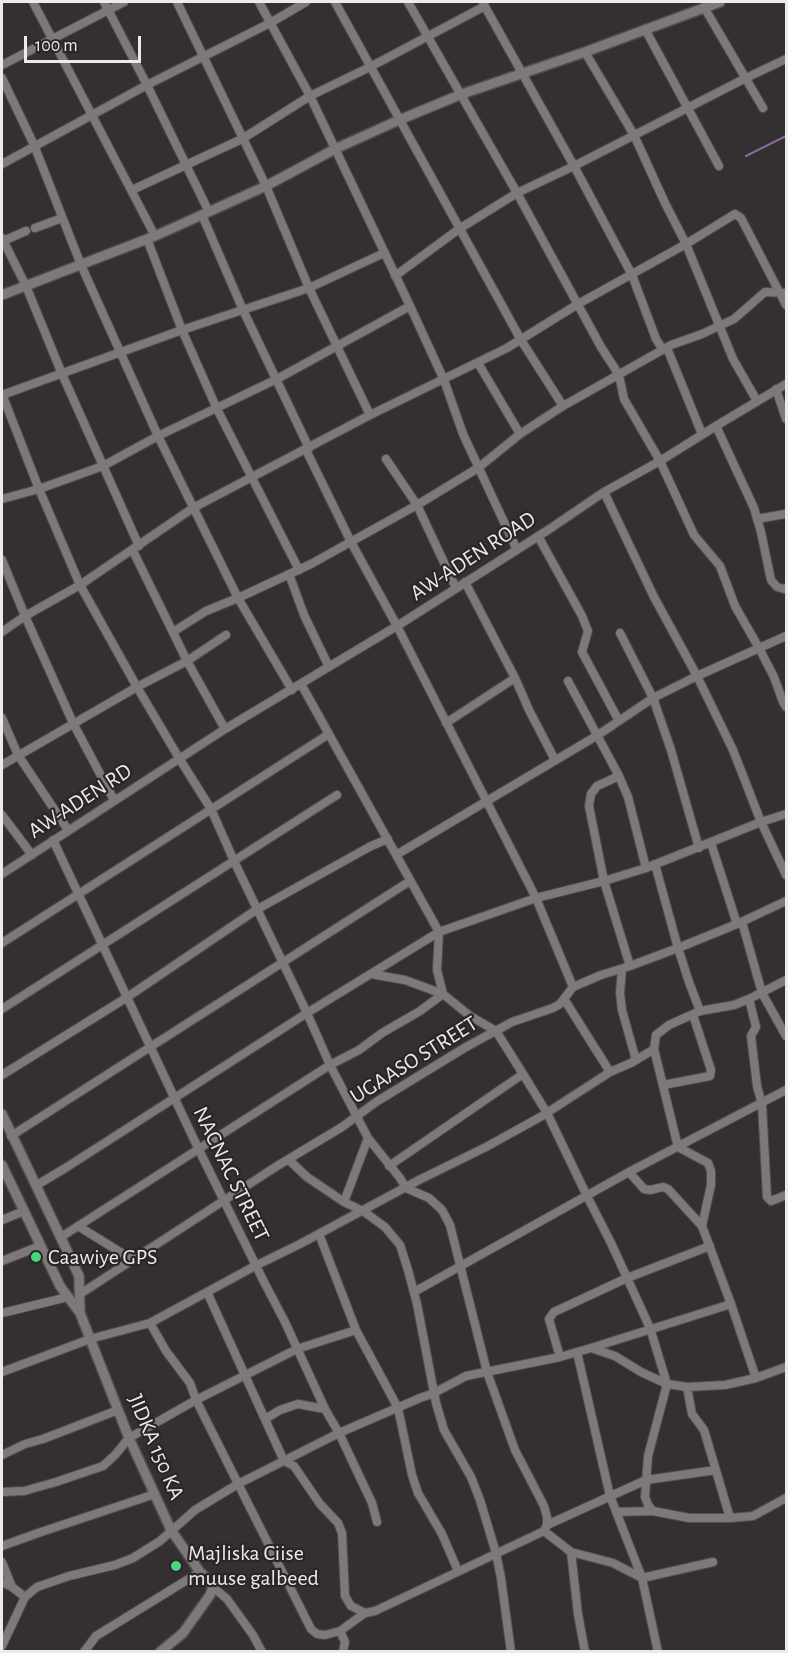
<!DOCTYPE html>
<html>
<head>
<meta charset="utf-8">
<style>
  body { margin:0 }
  #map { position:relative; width:788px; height:1653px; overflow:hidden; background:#342f30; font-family:"Alegreya Sans",sans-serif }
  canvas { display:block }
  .frame { position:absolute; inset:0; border:3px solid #edeaea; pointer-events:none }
  .scale { position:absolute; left:24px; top:36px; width:117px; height:27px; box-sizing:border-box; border:3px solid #edeaea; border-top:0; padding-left:8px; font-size:18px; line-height:21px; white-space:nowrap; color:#edeaea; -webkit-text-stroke:4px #2a2526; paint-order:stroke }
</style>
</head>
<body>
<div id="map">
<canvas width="788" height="1653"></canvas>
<div class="frame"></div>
<div class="scale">100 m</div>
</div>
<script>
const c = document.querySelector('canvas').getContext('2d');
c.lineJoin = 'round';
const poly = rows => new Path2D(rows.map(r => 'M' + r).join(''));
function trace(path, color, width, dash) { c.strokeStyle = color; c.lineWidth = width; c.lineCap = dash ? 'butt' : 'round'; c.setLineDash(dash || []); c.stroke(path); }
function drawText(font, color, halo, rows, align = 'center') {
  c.font = font + ' "Alegreya Sans",sans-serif'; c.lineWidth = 4.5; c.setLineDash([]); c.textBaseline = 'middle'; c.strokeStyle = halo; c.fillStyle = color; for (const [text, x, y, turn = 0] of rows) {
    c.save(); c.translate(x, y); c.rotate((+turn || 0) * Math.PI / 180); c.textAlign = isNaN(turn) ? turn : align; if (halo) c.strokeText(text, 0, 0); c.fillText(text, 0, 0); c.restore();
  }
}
trace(poly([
  [746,156,786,136]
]), '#88699e', 2);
const minor = poly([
  [33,2,155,236],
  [104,2,147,85,209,212],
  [177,2,266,186,309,288,370,415],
  [259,2,310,96,410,306,444,380,463,434,517,550],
  [335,2,521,340,563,406],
  [408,2,517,193,601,347,619,375,624,399,660,461,694,535,720,566,735,606,759,648,774,677,783,702,786,707],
  [483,3,574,166,632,275,656,339,663,350],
  [704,7,763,108],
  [645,29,719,166],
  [585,52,634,135,665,203,686,244,733,359,757,401],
  [2,65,124,2],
  [2,78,34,145,81,265,158,436,238,598,292,690],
  [2,164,147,85,270,23,306,2],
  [132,190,242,139,310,96,370,67,485,6],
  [202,215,243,310,309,448],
  [35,228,62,218],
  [2,238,26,286,62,374,139,546],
  [147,239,182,330,217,409,299,570],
  [3,241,26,231],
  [395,276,459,229,517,193,574,166,746,78,786,59],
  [667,348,702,434],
  [478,363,520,434],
  [776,389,786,419],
  [2,394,39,489,80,585,137,687,179,758,211,809,234,861,307,1013,330,1065,368,1138,400,1178,406,1188,429,1198,442,1210,450,1225,487,1372,515,1450,544,1506,547,1517,547,1525,544,1531,375,1611,365,1613,351,1606,345,1596,342,1533,338,1523,320,1504,294,1466,284,1461,207,1292],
  [2,395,182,330,309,288,384,253],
  [716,426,754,508,761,532,771,580,777,587,784,589,786,588],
  [306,450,351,542,397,626,536,898,573,987],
  [386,459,417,505,456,588],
  [604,492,654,597,697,676,733,750,761,822,786,875],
  [2,499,39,489,103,466,158,436,277,379,410,306],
  [757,519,785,514],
  [538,536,582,616,588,631,582,652,619,721],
  [133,551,187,661,225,729],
  [2,560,25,616,73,723,114,800],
  [289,574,304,615,329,667],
  [465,582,515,678,529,710,555,760],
  [2,632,25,616,80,585,193,508,370,415,507,348,578,304,686,244,735,214,741,218,786,305],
  [173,632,206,611,238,598,311,564,417,505,478,468,520,434,563,406,671,345,702,334,734,319,765,292,786,293],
  [620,633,653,698,671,750,699,848],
  [568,681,619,776,628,797,646,868],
  [301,684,439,932,437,970,443,994,470,1016,496,1031,523,1074,547,1113,587,1196,611,1243,650,1328,667,1384,648,1456,645,1497,648,1505,653,1511,689,1518,730,1518,753,1516,786,1498],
  [2,718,18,755,68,830],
  [446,723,515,678],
  [2,765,137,687,187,661,226,635],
  [619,776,597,786,591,794,589,806,604,881,630,966],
  [2,815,32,855],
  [53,840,198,1148,264,1282,284,1320,325,1409,339,1433,372,1503,377,1522],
  [711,843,737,924],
  [396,855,598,735,653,698,697,676,786,636],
  [655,864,678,948,689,982,700,1011],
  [2,874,225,729,397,626,548,530,604,492,660,461,716,426,786,384],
  [742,922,762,993,786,1036],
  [2,943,329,734],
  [622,969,620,993,622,1010,636,1060],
  [371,974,405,980,443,994],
  [564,999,610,1072],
  [749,999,756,1027,751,1036,757,1086,762,1104,767,1197,771,1201,786,1195],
  [2,1009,337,795],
  [654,1049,678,1147,708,1163,711,1171,711,1185,702,1226],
  [2,1075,126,998,256,910,371,846,388,839],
  [663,1085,710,1076,711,1070,693,1015],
  [11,1136,410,881],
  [368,1138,344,1202,363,1211,385,1227,400,1245,408,1270,417,1304,436,1403,444,1430,471,1477,480,1500,496,1553,501,1578,511,1652],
  [289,1160,307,1177,344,1202],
  [389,1166,523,1074],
  [629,1172,644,1189,650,1190,663,1187,668,1189,702,1226,731,1304,756,1378],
  [37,1185,67,1167,307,1013,439,932,536,898,604,881,646,868,761,822,786,814],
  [2,1220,24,1211],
  [78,1226,133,1260],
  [319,1234,356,1330,398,1408,412,1475,418,1493,442,1534,458,1571],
  [61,1237,330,1065,359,1050,382,1033,420,1011,443,994],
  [2,1261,40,1246],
  [414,1292,629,1172,786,1090],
  [80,1294,277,1166,342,1127,376,1102,466,1047,512,1022,553,1008,560,1004,573,987,601,975,630,966,678,948,737,924,786,901],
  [2,1313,68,1297],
  [150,1323,166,1351,190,1383,196,1400,311,1629,317,1634,325,1635,340,1631,365,1613],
  [591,1348,731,1304],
  [577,1352,610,1496,642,1578,658,1652],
  [560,1357,549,1319,554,1312,627,1278,710,1246],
  [2,1372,90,1339,150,1323,255,1266,300,1244,419,1180,486,1147,542,1116,610,1072,631,1063,651,1051,654,1049,656,1035,669,1025,700,1011,734,1005,749,999,786,980],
  [687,1387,692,1414,704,1430,730,1518],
  [265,1419,280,1410,298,1404,325,1409],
  [2,1455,25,1444,43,1439,118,1410],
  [2,1492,24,1491,56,1482,103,1466,115,1455,129,1438,196,1400,297,1349,356,1330],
  [616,1512,653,1511],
  [547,1525,646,1480,716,1470],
  [544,1531,571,1552,613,1563,642,1578,713,1562],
  [2,1546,41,1532,155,1494],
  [571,1552,578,1614,585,1652],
  [2,1562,12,1587],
  [2,1582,12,1587,25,1597],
  [213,1587,227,1599,253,1635,262,1652],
  [340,1631,345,1642,343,1652],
  [2,1646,25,1597,37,1587,69,1576,115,1565,133,1558,160,1541,195,1510,238,1484,339,1433,420,1398,434,1393,466,1376,560,1357,591,1348,615,1356,641,1372,667,1384,687,1387,725,1385,756,1378,786,1367],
  [84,1652,96,1636,200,1572]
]);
const tertiary = poly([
  [2,295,155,236,266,186,335,149,399,120,462,94,585,52,720,2],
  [2,1114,79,1276,80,1313],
  [2,1165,60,1286,80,1313,129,1438,171,1530,200,1572,210,1581,213,1587,210,1595,183,1633,160,1652]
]);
trace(minor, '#524e4f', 10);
trace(tertiary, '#524e4f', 12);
trace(minor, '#7e7879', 8);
trace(tertiary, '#7e7879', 9);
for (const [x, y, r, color] of [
  [36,1257,6,"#46d779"],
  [176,1566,6,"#46d779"]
]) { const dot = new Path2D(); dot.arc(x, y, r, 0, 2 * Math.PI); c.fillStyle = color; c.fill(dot); trace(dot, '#2a2526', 2); }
drawText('22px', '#edeaea', '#2a2526', [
  ["AW-ADEN ROAD",473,556,-33],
  ["AW-ADEN RD",80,801,-33],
  ["UGAASO STREET",414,1060,-32],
  ["NACNAC STREET",231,1174,64],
  ["JIDKA 150 KA",156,1447,67]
]);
drawText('22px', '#edeaea', '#2a2526', [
  ["Caawiye GPS",48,1257],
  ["Majliska Ciise",188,1553],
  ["muuse galbeed",188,1578]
], 'left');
</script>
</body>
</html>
